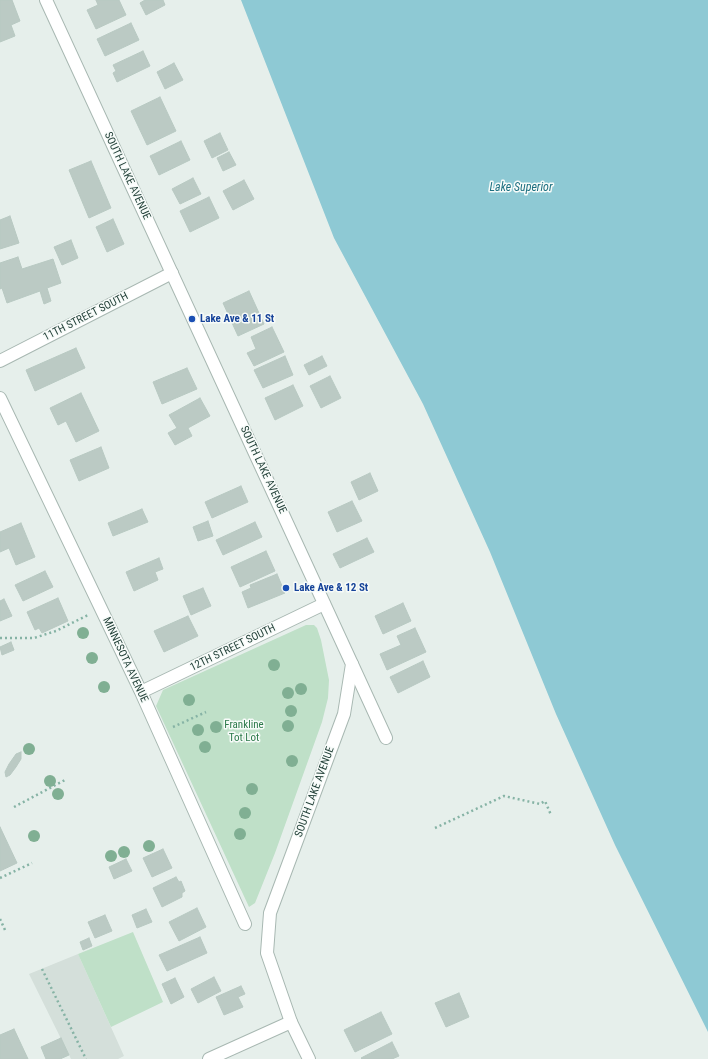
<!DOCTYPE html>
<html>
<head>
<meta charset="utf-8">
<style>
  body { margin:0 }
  canvas { display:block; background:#e6efeb }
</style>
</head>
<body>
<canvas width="708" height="1059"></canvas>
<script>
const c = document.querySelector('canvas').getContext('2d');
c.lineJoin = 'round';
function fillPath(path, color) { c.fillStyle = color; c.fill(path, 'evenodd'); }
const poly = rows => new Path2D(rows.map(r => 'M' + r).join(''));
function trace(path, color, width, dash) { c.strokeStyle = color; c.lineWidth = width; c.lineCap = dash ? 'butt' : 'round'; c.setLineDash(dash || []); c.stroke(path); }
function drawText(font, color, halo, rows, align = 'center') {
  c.font = font + ' "Roboto Condensed",sans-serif'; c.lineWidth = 3; c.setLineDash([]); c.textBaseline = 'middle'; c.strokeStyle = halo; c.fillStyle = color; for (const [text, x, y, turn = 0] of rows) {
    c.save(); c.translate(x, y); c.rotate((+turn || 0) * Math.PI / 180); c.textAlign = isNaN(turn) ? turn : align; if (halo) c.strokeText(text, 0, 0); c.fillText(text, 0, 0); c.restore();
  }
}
fillPath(poly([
  [78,954,124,1056,118,1059,71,1059,29,974]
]), '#d4dfda');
fillPath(poly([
  [306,625,314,625,317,628,321,640,329,680,328,698,322,722,275,853,255,903,249,907,156,706,163,690],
  [133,932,163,1002,111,1027,78,954]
]), '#bfe0c8');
fillPath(poly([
  [241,0,708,0,708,1032,615,845,556,714,490,552,423,404,334,238]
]), '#8ec9d4');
const building = poly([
  [0,0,12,0,20,21,11,25,15,36,0,42,0,0],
  [96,0,119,0,126,15,96,29,87,10,98,5,96,0],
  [145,0,163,0,165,5,146,15,140,3,145,0],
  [131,23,139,40,105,56,97,39,131,23],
  [143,51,150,66,117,82,113,73,116,71,113,65,143,51],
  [174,63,183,80,165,89,157,72,174,63],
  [160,97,176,131,147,145,131,111,160,97],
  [220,133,228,150,212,158,204,141,220,133],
  [181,141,190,160,159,175,150,156,181,141],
  [229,152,236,165,223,171,217,158,229,152],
  [91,161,111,208,89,218,69,170,91,161],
  [193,178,201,194,180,204,172,189,193,178],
  [244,180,254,199,233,210,223,191,244,180],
  [209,197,219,218,190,232,180,211,209,197],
  [10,216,19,243,0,249,0,220,10,216],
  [113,219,124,244,107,252,96,227,113,219],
  [71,240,78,258,62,265,54,247,71,240],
  [18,257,22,269,53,259,61,283,47,288,51,301,44,304,40,291,7,303,2,288,0,289,0,263,18,257],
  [249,291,264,324,238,336,223,303,249,291],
  [272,327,284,352,254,366,247,353,256,349,251,337,272,327],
  [76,348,85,368,35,391,26,370,76,348],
  [285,356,293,375,263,388,254,370,285,356],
  [322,356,327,366,309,375,304,365,322,356],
  [187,368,197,389,162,404,153,382,187,368],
  [330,376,341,398,321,408,310,386,330,376],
  [293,385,303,406,275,420,265,398,293,385],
  [81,393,99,431,76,442,66,421,58,425,50,408,81,393],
  [200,398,210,416,188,428,192,436,175,445,168,433,177,428,169,415,200,398],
  [101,447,109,468,79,481,70,460,101,447],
  [370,473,378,491,359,500,351,482,370,473],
  [241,486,248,502,212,518,205,502,241,486],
  [352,501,362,521,337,532,328,512,352,501],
  [142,509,148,522,113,536,108,523,142,509],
  [208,521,213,536,198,541,193,527,208,521],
  [255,522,262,537,223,555,216,540,255,522],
  [21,523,35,557,16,565,9,548,0,552,0,532,21,523],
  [367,538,374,552,340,568,333,554,367,538],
  [266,551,275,571,240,587,231,567,266,551],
  [159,558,163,569,155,572,158,580,134,591,126,572,159,558],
  [45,571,53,587,23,601,15,585,45,571],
  [277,574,285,593,248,608,242,592,251,588,250,585,277,574],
  [203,588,211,606,191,615,183,596,203,588],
  [58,598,68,621,42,633,39,628,35,630,27,612,58,598],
  [4,599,12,616,0,621,0,601,4,599],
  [403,603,411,621,383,634,375,616,403,603],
  [188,616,198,636,164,652,154,631,188,616],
  [415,628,426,652,387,670,380,654,401,645,397,636,415,628],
  [11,642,14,650,2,655,0,647,11,642],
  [423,661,430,677,398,693,390,677,423,661],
  [21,752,21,759,16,767,10,775,6,777,5,772,9,764,16,754,21,752],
  [0,827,17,863,0,871,0,827],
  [163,849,172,868,152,877,143,858,163,849],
  [126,859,132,871,114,879,109,867,126,859],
  [176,877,179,882,181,881,185,891,182,893,182,897,162,907,153,888,176,877],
  [197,908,206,927,179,941,169,922,197,908],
  [146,909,152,922,137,928,132,915,146,909],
  [105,915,112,931,95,938,88,922,105,915],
  [200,937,207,953,167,971,159,955,200,937],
  [89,938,92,946,83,950,80,942,89,938],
  [214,977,221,991,198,1003,191,989,214,977],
  [175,978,184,997,171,1004,162,984,175,978],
  [241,986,245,994,238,997,243,1007,224,1015,216,997,241,986],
  [459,993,469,1017,446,1027,435,1003,459,993],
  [381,1012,392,1034,355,1052,344,1030,381,1012],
  [14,1029,28,1059,0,1059,0,1035,14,1029],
  [61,1038,69,1055,60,1059,46,1059,41,1047,61,1038],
  [392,1042,399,1056,392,1059,362,1059,361,1058,392,1042]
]);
fillPath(building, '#bbcac4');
trace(building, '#b8c9c2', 1);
const minor = poly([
  [0,361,172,273],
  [0,398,141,692,245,924],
  [352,664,386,738],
  [141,692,324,604],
  [209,1059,291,1022]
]);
const tertiary = poly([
  [46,0,352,664,344,714,270,913,267,953,291,1022,309,1059]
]);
trace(minor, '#a8b8b2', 14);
trace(tertiary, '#a8b8b2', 14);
trace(poly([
  [0,638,34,638,56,631,88,615],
  [173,727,206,712],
  [14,807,65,780],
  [435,828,504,796,540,804,545,801,551,815],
  [0,878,32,863],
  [0,919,5,930],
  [42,969,86,1059]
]), '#86b3a5', 2.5, [2, 3]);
trace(minor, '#fff', 12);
trace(tertiary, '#fff', 12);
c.fillStyle = '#80af93';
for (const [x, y] of [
  [83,633],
  [92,658],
  [274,665],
  [104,687],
  [301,689],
  [288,693],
  [189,700],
  [291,711],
  [288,726],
  [216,727],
  [198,730],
  [205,747],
  [29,749],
  [292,761],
  [50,781],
  [252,789],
  [58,794],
  [245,813],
  [240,834],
  [34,836],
  [149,846],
  [124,852],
  [111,856]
]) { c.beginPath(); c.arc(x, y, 6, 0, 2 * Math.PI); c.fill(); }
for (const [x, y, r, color] of [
  [192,319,4,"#1a4fb4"],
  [286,588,4,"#1a4fb4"]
]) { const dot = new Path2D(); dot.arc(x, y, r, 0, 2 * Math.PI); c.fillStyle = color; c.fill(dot); trace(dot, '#f7fbf9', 1.5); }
drawText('11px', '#24423a', '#f7fbf9', [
  ["SOUTH LAKE AVENUE",127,176,65],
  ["11TH STREET SOUTH",86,317,-27],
  ["SOUTH LAKE AVENUE",263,470,65],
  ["12TH STREET SOUTH",233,648,-26],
  ["MINNESOTA AVENUE",125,660,65],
  ["SOUTH LAKE AVENUE",315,792,-70]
]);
drawText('bold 11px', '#164399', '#f7fbf9', [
  ["Lake Ave & 11 St",200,319],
  ["Lake Ave & 12 St",294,588]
], 'left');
drawText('11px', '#2d7a4b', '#f7fbf9', [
  ["Frankline",244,725],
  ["Tot Lot",244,738]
]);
drawText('italic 12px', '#1c6f80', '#f7fbf9', [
  ["Lake Superior",521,188]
]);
</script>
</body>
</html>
